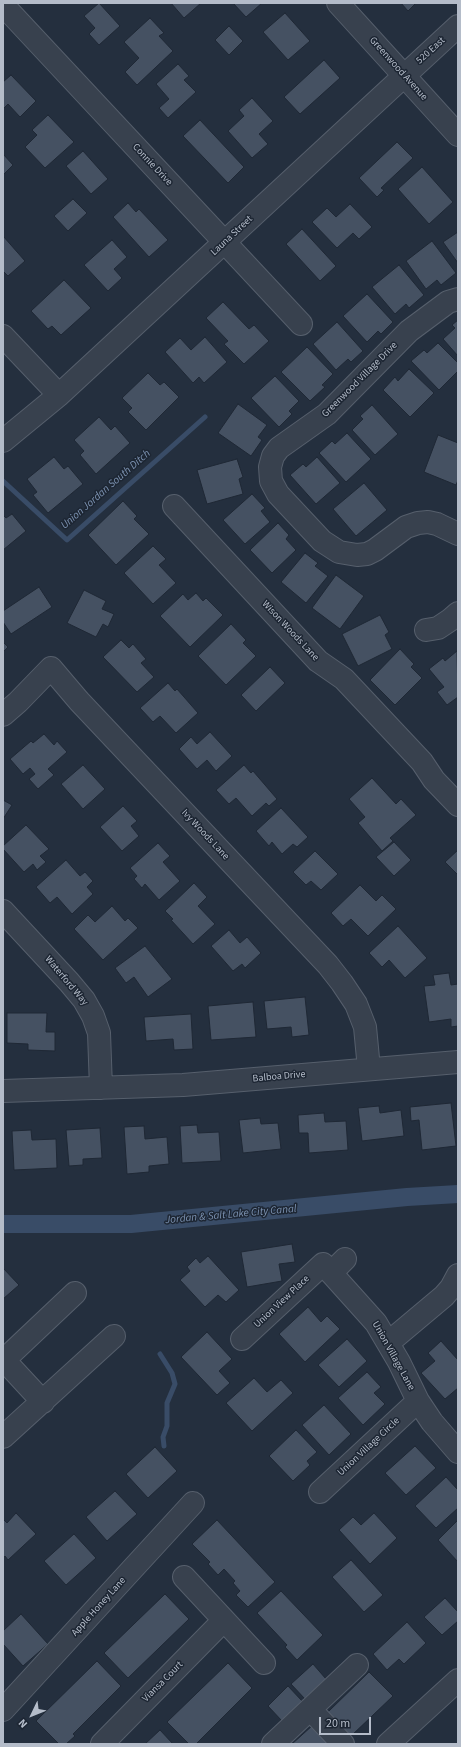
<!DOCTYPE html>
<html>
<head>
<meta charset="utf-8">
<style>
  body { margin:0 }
  #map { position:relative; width:461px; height:1747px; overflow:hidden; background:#242f3e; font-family:"Source Sans 3",sans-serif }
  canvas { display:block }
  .frame { position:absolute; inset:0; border:4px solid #b4bcc9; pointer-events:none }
  .north { position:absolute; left:12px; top:1695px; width:40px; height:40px; -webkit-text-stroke:3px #1d2633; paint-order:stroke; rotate:227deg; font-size:11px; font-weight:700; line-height:16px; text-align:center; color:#b4bcc9 }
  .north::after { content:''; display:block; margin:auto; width:14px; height:18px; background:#b4bcc9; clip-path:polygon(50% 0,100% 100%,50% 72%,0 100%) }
  .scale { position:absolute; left:319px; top:1717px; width:52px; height:18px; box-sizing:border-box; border:2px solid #b4bcc9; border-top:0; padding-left:5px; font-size:12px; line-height:14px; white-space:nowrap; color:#b4bcc9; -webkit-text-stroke:3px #1d2633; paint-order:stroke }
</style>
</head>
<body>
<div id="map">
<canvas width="461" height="1747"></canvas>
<div class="frame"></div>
<div class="north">N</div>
<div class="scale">20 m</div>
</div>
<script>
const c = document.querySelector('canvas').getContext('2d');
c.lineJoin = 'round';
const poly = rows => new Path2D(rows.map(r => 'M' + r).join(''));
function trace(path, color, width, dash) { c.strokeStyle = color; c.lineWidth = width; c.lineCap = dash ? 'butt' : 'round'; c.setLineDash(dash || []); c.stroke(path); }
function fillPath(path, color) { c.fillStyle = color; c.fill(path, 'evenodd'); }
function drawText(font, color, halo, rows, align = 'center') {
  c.font = font + ' "Source Sans 3",sans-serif'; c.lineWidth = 3; c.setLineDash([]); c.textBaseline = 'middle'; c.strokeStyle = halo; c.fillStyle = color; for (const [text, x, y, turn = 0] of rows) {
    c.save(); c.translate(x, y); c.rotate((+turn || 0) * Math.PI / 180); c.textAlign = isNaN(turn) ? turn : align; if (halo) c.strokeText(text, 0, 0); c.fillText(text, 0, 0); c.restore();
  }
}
trace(poly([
  [3,481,67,540,205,417],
  [160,1354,172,1373,175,1384,167,1403,167,1426,163,1437,164,1446]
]), '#394c67', 5);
trace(poly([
  [3,1224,131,1224,407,1197,458,1194]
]), '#394c67', 18);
const building = poly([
  [99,3,120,26,99,45,89,34,95,28,84,16,99,3],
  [171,3,201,3,184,18,171,3],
  [233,3,262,3,246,17,233,3],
  [401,3,416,3,408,11,401,3],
  [285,13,310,41,288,60,263,32,285,13],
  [150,18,164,33,159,36,173,51,137,85,125,72,139,58,124,42,150,18],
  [229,26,243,41,229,55,215,40,229,26],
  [324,60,340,78,300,114,284,97,324,60],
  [178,64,189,76,184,80,196,92,168,118,159,108,169,99,156,84,178,64],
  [11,75,36,101,20,117,8,104,3,109,3,82,11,75],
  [252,98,273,121,259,134,268,144,252,158,228,131,244,116,239,110,252,98],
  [48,115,74,142,45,168,25,147,37,135,32,130,48,115],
  [200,120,244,167,228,183,183,136,200,120],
  [397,142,413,158,381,188,384,190,377,197,359,178,397,142],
  [83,151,108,179,91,194,66,166,83,151],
  [3,154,13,165,3,175,3,154],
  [422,167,453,202,429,224,398,189,422,167],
  [73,199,87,213,68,231,54,216,73,199],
  [128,203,136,212,139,209,168,240,149,257,113,217,128,203],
  [350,204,372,227,359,239,353,233,337,248,312,222,327,208,336,217,350,204],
  [302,229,336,266,320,281,286,244,302,229],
  [458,232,458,263,443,242,458,232],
  [3,236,25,261,8,276,3,271,3,236],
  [112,240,127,257,114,269,122,278,108,291,84,265,112,240],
  [432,241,456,273,441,285,437,280,426,289,406,261,432,241],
  [399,265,424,295,409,308,406,304,395,314,372,287,399,265],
  [64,280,91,308,61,335,52,326,48,329,31,311,64,280],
  [367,294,393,322,381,334,378,331,367,342,343,316,367,294],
  [223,302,249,329,254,325,269,341,244,364,224,344,228,341,206,318,223,302],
  [458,320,458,356,443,339,455,328,452,325,458,320],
  [337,322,363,351,351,362,348,359,336,370,313,344,337,322],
  [205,337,227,362,204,383,199,377,193,383,165,352,180,338,191,350,205,337],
  [438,343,458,363,458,371,439,390,411,361,424,350,427,353,438,343],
  [307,347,333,374,322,385,325,387,310,401,281,372,307,347],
  [409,369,434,393,410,417,383,390,395,377,398,381,409,369],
  [148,373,160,385,164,382,179,397,146,430,128,412,132,408,122,398,148,373],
  [275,376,299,401,289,411,292,414,279,427,251,398,275,376],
  [238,404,267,425,258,437,262,440,251,456,218,433,238,404],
  [372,405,398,434,375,455,352,430,363,419,360,416,372,405],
  [99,417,111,430,115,426,130,443,96,474,80,455,84,451,74,440,99,417],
  [347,433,371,459,346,482,319,453,332,441,335,444,347,433],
  [438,435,458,443,458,480,456,485,424,472,438,435],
  [54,457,64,469,68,466,83,484,48,513,33,495,37,492,27,479,54,457],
  [317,457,340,483,316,504,290,475,303,464,306,467,317,457],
  [237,459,243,477,239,479,243,494,207,504,197,470,237,459],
  [364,483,387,510,356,536,333,509,364,483],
  [252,494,265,508,261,511,270,522,245,544,223,520,252,494],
  [123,501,137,516,134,519,149,534,116,565,88,535,123,501],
  [12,514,26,531,3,550,3,515,6,518,12,514],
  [278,523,289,535,286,539,296,550,272,573,250,550,278,523],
  [153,546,166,559,159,565,176,583,153,604,124,573,153,546],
  [305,553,318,563,315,566,328,576,306,603,281,582,305,553],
  [336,575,364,596,340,629,312,608,336,575],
  [39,587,52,607,11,634,3,622,3,611,39,587],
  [84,590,106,601,102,609,114,614,108,627,103,624,96,637,67,623,84,590],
  [196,593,203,601,206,598,223,615,190,647,160,616,183,594,188,600,196,593],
  [380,615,389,632,385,635,392,649,358,666,342,634,380,615],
  [231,624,246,640,243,643,256,656,226,685,198,656,231,624],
  [121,640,129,648,133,644,146,659,141,663,154,677,137,692,103,657,121,640],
  [3,642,8,647,3,652,3,642],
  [400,649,414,664,411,667,422,678,395,705,370,680,400,649],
  [457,651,458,697,447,705,437,692,444,687,429,669,443,658,445,661,457,651],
  [270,667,285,683,256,711,241,695,270,667],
  [168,683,175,691,177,689,198,713,176,733,160,716,153,722,140,708,168,683],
  [210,732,232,756,216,771,207,760,197,769,179,749,191,737,197,744,210,732],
  [44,734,54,745,57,741,67,752,48,769,54,775,38,789,29,779,35,774,30,768,23,774,10,759,31,741,33,743,44,734],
  [83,765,105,789,83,809,61,784,83,765],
  [244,765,251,773,253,771,277,799,269,806,266,803,252,816,236,798,229,804,216,790,244,765],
  [372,778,396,804,401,799,416,815,390,838,393,841,382,851,358,823,365,817,349,799,372,778],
  [3,800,12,805,3,819,3,800],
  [123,806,137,821,131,826,139,836,122,851,100,827,123,806],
  [281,808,308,837,297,847,293,844,282,854,272,842,269,846,256,831,281,808],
  [26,825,49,849,40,856,46,862,37,870,33,864,24,872,3,849,3,846,26,825],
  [394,842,411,860,394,876,376,857,394,842],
  [158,843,170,856,163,862,180,881,159,900,145,884,142,888,134,879,137,876,130,868,158,843],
  [458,850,458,873,457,874,445,862,458,850],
  [315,851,338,874,321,890,311,881,306,885,293,872,315,851],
  [66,860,80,876,85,872,93,881,87,887,93,894,72,914,57,897,50,903,36,887,66,860],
  [194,883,207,897,198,906,215,924,193,944,171,920,173,919,165,911,194,883],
  [360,885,376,901,382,895,396,909,368,936,351,919,343,926,331,913,360,885],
  [112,906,125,921,128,918,138,928,103,960,74,929,88,915,95,922,112,906],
  [398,926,427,958,405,978,389,960,382,967,369,953,398,926],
  [229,930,240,943,247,937,261,953,245,968,242,964,233,971,211,946,229,930],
  [145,946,172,979,148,997,134,977,126,983,115,968,145,946],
  [449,973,451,985,458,984,458,1026,451,1027,451,1019,429,1022,424,986,435,985,433,975,449,973],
  [305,997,309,1035,292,1037,291,1027,267,1029,264,1001,305,997],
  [253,1002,256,1037,211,1040,208,1006,253,1002],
  [7,1013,47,1013,46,1032,55,1032,55,1051,28,1050,28,1044,7,1043,7,1013],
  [191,1014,193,1049,174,1050,173,1039,146,1041,144,1017,191,1014],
  [451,1103,456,1146,422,1150,419,1120,411,1121,410,1107,451,1103],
  [379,1106,380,1113,401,1110,404,1136,362,1141,358,1108,379,1106],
  [324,1113,325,1122,346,1121,348,1150,309,1153,308,1133,299,1133,298,1115,324,1113],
  [260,1118,261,1124,278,1123,281,1149,243,1153,239,1120,260,1118],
  [197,1125,198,1133,219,1132,221,1161,182,1163,180,1126,197,1125],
  [144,1126,145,1139,167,1137,169,1164,149,1166,149,1172,127,1174,124,1127,144,1126],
  [100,1128,102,1158,83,1159,83,1165,69,1166,66,1130,100,1128],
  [31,1130,32,1140,56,1139,57,1168,14,1170,12,1131,31,1130],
  [292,1244,295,1262,279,1264,282,1281,247,1287,241,1252,292,1244],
  [208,1256,239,1290,226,1302,218,1295,205,1307,180,1280,190,1271,187,1267,196,1258,200,1263,208,1256],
  [3,1268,19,1285,3,1299,3,1268],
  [308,1307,321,1322,327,1316,340,1329,305,1362,279,1334,308,1307],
  [207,1332,232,1359,219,1371,230,1383,217,1395,181,1357,207,1332],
  [347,1339,367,1361,339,1387,318,1365,347,1339],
  [441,1341,458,1360,458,1388,445,1399,421,1373,435,1361,428,1353,441,1341],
  [367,1372,381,1387,374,1393,385,1404,363,1425,338,1398,367,1372],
  [254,1378,267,1392,281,1380,293,1393,252,1431,226,1403,254,1378],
  [324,1405,351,1434,329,1455,302,1425,324,1405],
  [296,1430,317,1452,307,1461,310,1465,293,1481,269,1456,296,1430],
  [415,1446,436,1468,406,1495,385,1473,415,1446],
  [155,1447,177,1471,148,1498,126,1474,155,1447],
  [446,1477,458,1490,458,1508,436,1528,415,1506,446,1477],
  [115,1491,137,1514,107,1541,86,1517,115,1491],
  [16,1513,36,1534,8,1560,5,1556,3,1558,3,1519,7,1523,16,1513],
  [374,1513,397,1538,370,1564,339,1530,353,1517,361,1525,374,1513],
  [217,1520,275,1582,248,1607,236,1595,240,1591,233,1583,235,1581,224,1569,218,1575,208,1564,210,1562,192,1544,217,1520],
  [458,1520,458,1562,438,1540,458,1520],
  [74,1534,96,1558,66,1585,44,1561,74,1534],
  [351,1560,383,1595,364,1612,332,1577,351,1560],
  [281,1591,323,1635,297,1660,285,1647,287,1645,257,1613,281,1591],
  [165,1594,189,1619,128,1678,104,1653,165,1594],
  [445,1598,458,1612,458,1621,442,1635,424,1617,445,1598],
  [21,1614,48,1644,23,1666,3,1644,3,1631,21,1614],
  [407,1622,426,1643,404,1664,399,1659,387,1670,373,1654,407,1622],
  [97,1661,121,1686,73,1734,75,1736,66,1744,59,1744,36,1721,97,1661],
  [228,1663,252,1688,196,1744,189,1744,167,1722,228,1663],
  [313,1664,326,1679,305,1699,291,1684,313,1664],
  [369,1672,393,1696,351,1736,328,1712,369,1672],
  [288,1686,302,1701,282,1721,268,1706,288,1686],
  [313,1725,331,1744,292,1744,313,1725],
  [160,1730,173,1744,145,1744,160,1730]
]);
fillPath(building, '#455162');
trace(building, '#1f2835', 1);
const minor = poly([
  [338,3,458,135],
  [3,5,301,324],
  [458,299,448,302,409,331,327,414,279,448,273,456,270,467,271,481,278,494,322,541,339,552,357,555,367,554,375,550,406,527,418,523,428,522,437,524,458,534],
  [3,336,59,395],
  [3,441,59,395,458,26],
  [174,506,318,661,344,679,422,762,434,780,458,805],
  [426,630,438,628,450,620,458,613],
  [3,715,18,702,51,668,79,701,328,965,342,983,356,1004,365,1027,369,1069],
  [3,911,69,982,84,1000,93,1016,99,1033,101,1088],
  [3,1091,183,1085,458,1062],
  [331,1273,345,1259],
  [242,1339,323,1264,376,1323,399,1362,418,1401,432,1422,458,1452],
  [388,1343,444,1296,451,1288,458,1275],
  [4,1360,43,1402],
  [3,1361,75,1293],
  [3,1437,114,1336],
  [320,1492,418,1401],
  [184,1577,264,1663],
  [310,1709,343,1744],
  [3,1710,193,1503],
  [102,1744,224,1620],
  [273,1744,357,1665],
  [388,1744,458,1680]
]);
trace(minor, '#565f6c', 24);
trace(minor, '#38414e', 22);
drawText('10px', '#b4bcc9', '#1d2633', [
  ["520 East",431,51,-42],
  ["Greenwood Avenue",398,69,48],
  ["Connie Drive",152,165,47],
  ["Launa Street",232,236,-43],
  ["Greenwood Village Drive",360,380,-45],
  ["Wison Woods Lane",290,631,47],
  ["Ivy Woods Lane",205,835,47],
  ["Waterford Way",66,981,50],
  ["Balboa Drive",279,1077,-5],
  ["Union View Place",282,1302,-43],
  ["Union Village Lane",393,1356,61],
  ["Union Village Circle",369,1447,-43],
  ["Apple Honey Lane",99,1607,-48],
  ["Viansa Court",163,1682,-45]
]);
drawText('italic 11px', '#7c92b1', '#1d2633', [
  ["Union Jordan South Ditch",106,490,-41],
  ["Jordan & Salt Lake City Canal",231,1215,-5]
]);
</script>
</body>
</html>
